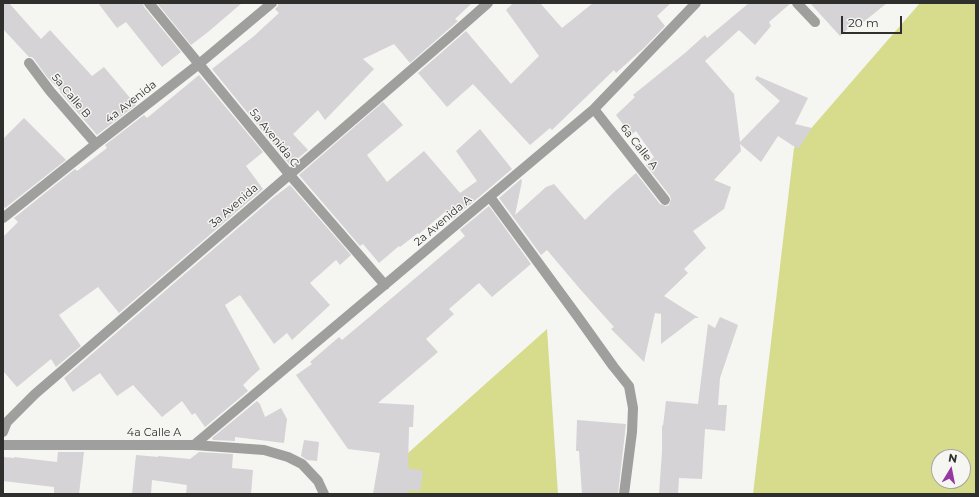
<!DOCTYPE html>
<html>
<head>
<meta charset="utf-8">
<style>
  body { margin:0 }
  #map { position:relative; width:979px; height:497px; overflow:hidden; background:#f5f5f2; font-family:Montserrat,sans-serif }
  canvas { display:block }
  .frame { position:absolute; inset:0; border:4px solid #2f2f2e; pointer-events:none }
  .north { position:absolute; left:931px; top:449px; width:40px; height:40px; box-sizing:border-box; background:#f5f5f2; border:1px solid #a6a6a4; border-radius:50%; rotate:10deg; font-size:11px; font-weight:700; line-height:16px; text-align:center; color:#2f2f2e }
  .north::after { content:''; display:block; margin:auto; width:14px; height:18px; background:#9638a1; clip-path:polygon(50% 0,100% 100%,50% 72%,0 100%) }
  .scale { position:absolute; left:841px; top:16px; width:61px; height:18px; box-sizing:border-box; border:2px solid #2f2f2e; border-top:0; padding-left:5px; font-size:12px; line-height:14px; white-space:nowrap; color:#2f2f2e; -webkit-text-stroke:3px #f5f5f2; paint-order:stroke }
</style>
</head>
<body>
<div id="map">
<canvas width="979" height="497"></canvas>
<div class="frame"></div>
<div class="north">N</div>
<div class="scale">20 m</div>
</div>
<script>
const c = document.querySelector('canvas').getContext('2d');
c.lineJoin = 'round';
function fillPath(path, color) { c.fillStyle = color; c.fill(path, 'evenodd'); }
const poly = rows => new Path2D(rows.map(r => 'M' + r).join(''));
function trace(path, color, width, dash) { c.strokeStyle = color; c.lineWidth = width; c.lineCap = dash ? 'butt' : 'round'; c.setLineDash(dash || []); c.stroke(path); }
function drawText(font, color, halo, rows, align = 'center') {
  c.font = font + ' Montserrat,sans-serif'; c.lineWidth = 3; c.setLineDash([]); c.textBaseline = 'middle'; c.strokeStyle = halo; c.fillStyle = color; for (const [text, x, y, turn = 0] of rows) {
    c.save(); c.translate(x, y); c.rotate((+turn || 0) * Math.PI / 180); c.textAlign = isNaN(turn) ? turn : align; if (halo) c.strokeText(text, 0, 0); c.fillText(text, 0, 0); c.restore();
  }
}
fillPath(poly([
  [920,3,976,3,976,494,753,494,794,148],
  [939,457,963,457,963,481,939,481],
  [547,329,558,494,389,494,408,453]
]), '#d7dc8d');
fillPath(poly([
  [3,3,9,3,41,39,50,30,92,76,104,67,136,105,97,135,60,92,61,91,47,77,34,59,32,57,29,57,3,29],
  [98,3,143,3,144,7,181,52,162,67,126,22,117,28],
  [157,3,242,3,208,32,191,45],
  [278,3,472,3,455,19,458,21,410,63,394,44,363,59,374,69,325,120,318,110,293,134,308,150,290,165,212,69,254,36,279,13,275,9,278,6],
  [513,3,540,3,562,28,593,3,671,3,657,16,665,26,644,48,616,73,614,70,552,130,550,128,530,145,473,84,447,107,418,73,466,31,511,84,539,56,506,10],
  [749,3,791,3,769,22,771,26,755,45,739,30,705,61,734,94,740,142,780,101,755,79,757,76,808,98,795,124,812,128,798,149,778,136,761,162,740,144,741,151,714,180,731,187,724,209,693,231,706,248,684,269,688,273,664,296,699,318,695,318,661,344,661,314,655,313,644,362,611,329,614,327,580,289,547,250,541,255,499,198,521,179,522,181,515,215,546,187,554,184,585,220,613,193,636,173,660,204,666,206,669,205,671,199,670,196,646,165,654,157,636,131,631,135,616,115,635,97,633,95,685,53,705,35,707,38],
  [810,3,887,3,861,24,858,20,840,36],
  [199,75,263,152,246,166,263,189,119,313,98,287,59,315,81,346,56,367,51,359,17,387,3,371,3,237,18,222,14,218,75,169,77,171,107,148,105,145,144,115,147,118],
  [383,102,403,125,367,155,387,182,424,151,460,193,477,181,456,151,480,129,512,169,452,220,445,212,419,234,418,233,400,247,399,246,379,263,363,244,360,246,299,175],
  [24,118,66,160,5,208,3,205,3,139],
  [290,185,351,255,340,265,336,260,310,283,330,305,292,340,287,333,274,344,240,295,225,305,260,369,249,379,243,385,248,391,205,427,195,413,192,415,182,401,162,417,133,385,117,396,100,373,73,392,64,378,274,197],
  [489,206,531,264,492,297,479,283,449,309,454,314,426,339,438,352,378,403,414,405,413,427,409,427,408,468,423,471,420,491,409,490,408,494,373,494,380,453,348,449,296,375,312,364,310,362,339,337,342,340,373,314,465,236,460,230],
  [720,317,738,325,720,378,718,405,727,405,725,431,705,429,702,479,679,478,678,494,659,494,662,452,662,425,663,426,666,401,698,404,708,324,715,328],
  [257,401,260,404,265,417,281,408,287,419,284,443,235,437,235,441,213,440,212,438],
  [577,420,626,424,618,494,582,494,579,451,576,451],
  [304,440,319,442,317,461,307,460,301,456],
  [58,452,84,452,79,494,54,494,54,487,3,481,3,457,14,458,14,457,57,462],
  [199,452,233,454,232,468,253,470,251,494,186,494,187,485,152,480,151,494,132,494,136,455,158,457,158,456,190,459]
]), '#d5d3d5');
trace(poly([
  [149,3,289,174,385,285],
  [797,3,815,22],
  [29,63,50,91,96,144],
  [594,109,665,200],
  [490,197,578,317,613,366,629,386,633,408,632,432,624,494],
  [3,218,96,144,199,64,272,3],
  [3,432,7,422,35,394,454,33,488,3],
  [3,445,194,445,264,450,288,457,302,464,318,481,324,494],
  [194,445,594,109,696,3]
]), '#9f9f9d', 10);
drawText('11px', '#2f2f2e', '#f5f5f2', [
  ["5a Calle B",71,96,50],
  ["4a Avenida",131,102,-38],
  ["5a Avenida C",274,138,51],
  ["6a Calle A",639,147,52],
  ["3a Avenida",234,206,-41],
  ["2a Avenida A",443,221,-40],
  ["4a Calle A",154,433]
]);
</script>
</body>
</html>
